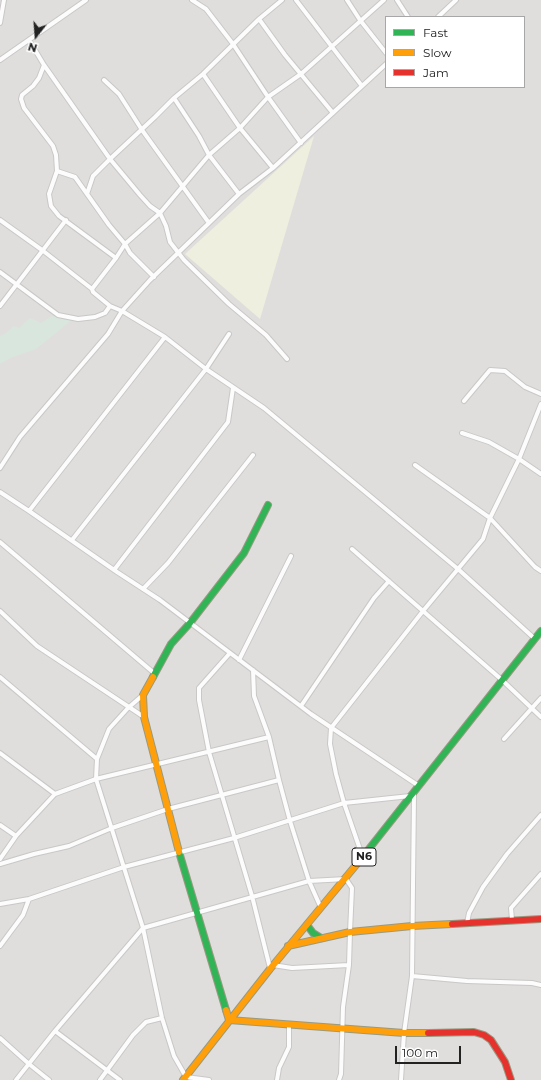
<!DOCTYPE html>
<html>
<head>
<meta charset="utf-8">
<style>
  body { margin:0 }
  #map { position:relative; width:541px; height:1080px; overflow:hidden; background:#f0eeeb; font-family:Montserrat,sans-serif }
  canvas { display:block }
  .legend { position:absolute; left:385px; top:16px; width:140px; height:72px; box-sizing:border-box; background:#fff; border:1px solid #a7a7a7; margin:0; padding:5px 7px; list-style:none; font-size:12px; color:#222 }
  .legend li { display:flex; align-items:center; gap:8px; height:20px }
  .legend b { width:20px; border:1px solid #a7a7a7 }
  .north { position:absolute; left:16px; top:16px; width:40px; height:40px; -webkit-text-stroke:3px #fff; paint-order:stroke; rotate:197deg; font-size:11px; font-weight:700; line-height:16px; text-align:center; color:#222 }
  .north::after { content:''; display:block; margin:auto; width:14px; height:18px; background:#222; clip-path:polygon(50% 0,100% 100%,50% 72%,0 100%) }
  .scale { position:absolute; left:395px; top:1046px; width:66px; height:18px; box-sizing:border-box; border:2px solid #222; border-top:0; padding-left:5px; font-size:12px; line-height:14px; white-space:nowrap; color:#222; -webkit-text-stroke:3px #fff; paint-order:stroke }
</style>
</head>
<body>
<div id="map">
<canvas width="541" height="1080"></canvas>
<ul class="legend">
<li><b style="height:5px;background:#30b455"></b>Fast</li>
<li><b style="height:5px;background:#ff9f0a"></b>Slow</li>
<li><b style="height:5px;background:#e5322d"></b>Jam</li>
</ul>
<div class="north">N</div>
<div class="scale">100 m</div>
</div>
<script>
const c = document.querySelector('canvas').getContext('2d');
c.lineJoin = 'round';
function fillPath(path, color) { c.fillStyle = color; c.fill(path, 'evenodd'); }
const poly = rows => new Path2D(rows.map(r => 'M' + r).join(''));
function trace(path, color, width, dash) { c.strokeStyle = color; c.lineWidth = width; c.lineCap = dash ? 'butt' : 'round'; c.setLineDash(dash || []); c.stroke(path); }
function drawText(font, color, halo, rows, align = 'center') {
  c.font = font + ' Montserrat,sans-serif'; c.lineWidth = 4; c.setLineDash([]); c.textBaseline = 'middle'; c.strokeStyle = halo; c.fillStyle = color; for (const [text, x, y, turn = 0] of rows) {
    c.save(); c.translate(x, y); c.rotate((+turn || 0) * Math.PI / 180); c.textAlign = isNaN(turn) ? turn : align; if (halo) c.strokeText(text, 0, 0); c.fillText(text, 0, 0); c.restore();
  }
}
fillPath(poly([
  [0,0,541,0,541,1080,0,1080],
  [386,17,524,17,524,87,386,87]
]), '#dfdedc');
fillPath(poly([
  [314,136,260,319,185,254]
]), '#efefdf');
fillPath(poly([
  [52,316,72,320,36,349,10,358,0,364,0,336,6,333,14,326,19,328,30,318,41,323]
]), '#d9e6de');
const street = poly([
  [192,0,206,9,233,44,268,97,301,143],
  [282,0,259,19,203,74,174,98,155,117,110,159,140,195,150,206,160,213,166,226,170,242,184,260,229,304,266,335,287,359],
  [296,0,362,86],
  [347,0,360,20,386,53],
  [397,0,408,17],
  [438,17,456,0],
  [259,19,285,55,333,113],
  [0,23,4,0],
  [29,40,44,65,39,78,33,86,22,95,21,99,24,108,53,146,56,155,57,171,49,194,51,206,59,216,116,258],
  [0,60,86,0],
  [44,65,110,159,93,176,87,194],
  [203,74,240,128,273,168],
  [104,80,119,94,142,130,209,223],
  [174,98,199,136,209,155,239,194],
  [57,171,75,177,109,225,125,244,130,253,154,277],
  [0,220,42,250,92,289,93,292,110,306,122,311,165,337,206,369,264,408,458,569,535,639],
  [0,272,58,315,78,319,95,317,105,313,110,306],
  [92,289,116,258,125,244,160,213,209,155,240,128,268,97,301,74,384,0],
  [0,306,66,220],
  [464,401,490,370,505,371,525,387,541,394],
  [462,433,489,442,519,459,541,474],
  [415,465,490,518,535,567,541,571],
  [0,468,20,437,108,334,122,311,150,280,239,194,273,168,386,64],
  [0,492,29,511,117,572,160,600,311,714,419,786],
  [29,511,165,337],
  [72,540,206,369,229,334],
  [0,542,154,673],
  [352,549,502,680,541,717],
  [114,570,228,422,233,388],
  [143,589,168,563,253,455],
  [0,611,37,646,144,717],
  [230,653,199,688,199,700,209,752,252,896,270,968],
  [239,660,291,556],
  [253,670,254,696,269,737,279,780],
  [0,677,97,759],
  [143,695,128,708,109,729,97,759,96,779,143,928,162,1018,174,1056,186,1077,209,1080],
  [301,706,374,598,389,581],
  [504,739,541,698],
  [0,753,55,794],
  [0,825,16,836],
  [363,858,344,803,336,774,330,744,331,728,423,611,483,539,490,518,519,459,541,404],
  [0,859,16,836,55,794,96,779,269,737],
  [0,864,34,854,69,846,112,828,168,809,279,780,290,821,309,881,321,908],
  [0,904,29,899,124,867,234,838,344,803,410,796],
  [512,920,511,908,541,874],
  [467,923,469,913,483,887,507,854,541,815],
  [0,946,23,915,29,899],
  [273,965,292,968,349,965],
  [412,976,467,981,532,983,541,985],
  [0,1038,29,1064,49,1080],
  [16,1080,55,1031],
  [100,1080,133,1035,146,1022,162,1018],
  [120,1080,55,1031,143,928,309,881,346,879,352,888,350,932,349,965,343,1007,341,1074,339,1080],
  [277,1080,279,1068,289,1047,289,1025],
  [401,1080,404,1033,412,976,414,795]
]);
const fast = poly([
  [153,677,171,644,190,623,244,553,268,505],
  [179,852,226,1010],
  [361,859,541,631],
  [307,925,313,933,321,938]
]);
const slow = poly([
  [153,677,143,695,144,717,179,852],
  [288,946,350,932,412,926,452,924],
  [226,1010,229,1020,404,1033,428,1033],
  [183,1080,270,969,361,859]
]);
const jam = poly([
  [452,924,541,919],
  [428,1033,474,1032,484,1035,491,1040,505,1062,511,1080]
]);
trace(street, '#c9c8c7', 6);
trace(fast, '#999a82', 8);
trace(slow, '#999a82', 8);
trace(jam, '#999a82', 8);
trace(street, '#fdfcfc', 4);
trace(fast, '#30b455', 6);
trace(slow, '#ff9f0a', 6);
trace(jam, '#e5322d', 6);
for (const [x, y, w] of [
  [364,857,24]
]) { const box = new Path2D(); box.roundRect(x - w / 2, y - 9, w, 18, 3); c.fillStyle = '#fff'; c.fill(box); trace(box, '#222', 1); }
drawText('bold 11px', '#222', null, [
  ["N6",364,857]
]);
</script>
</body>
</html>
